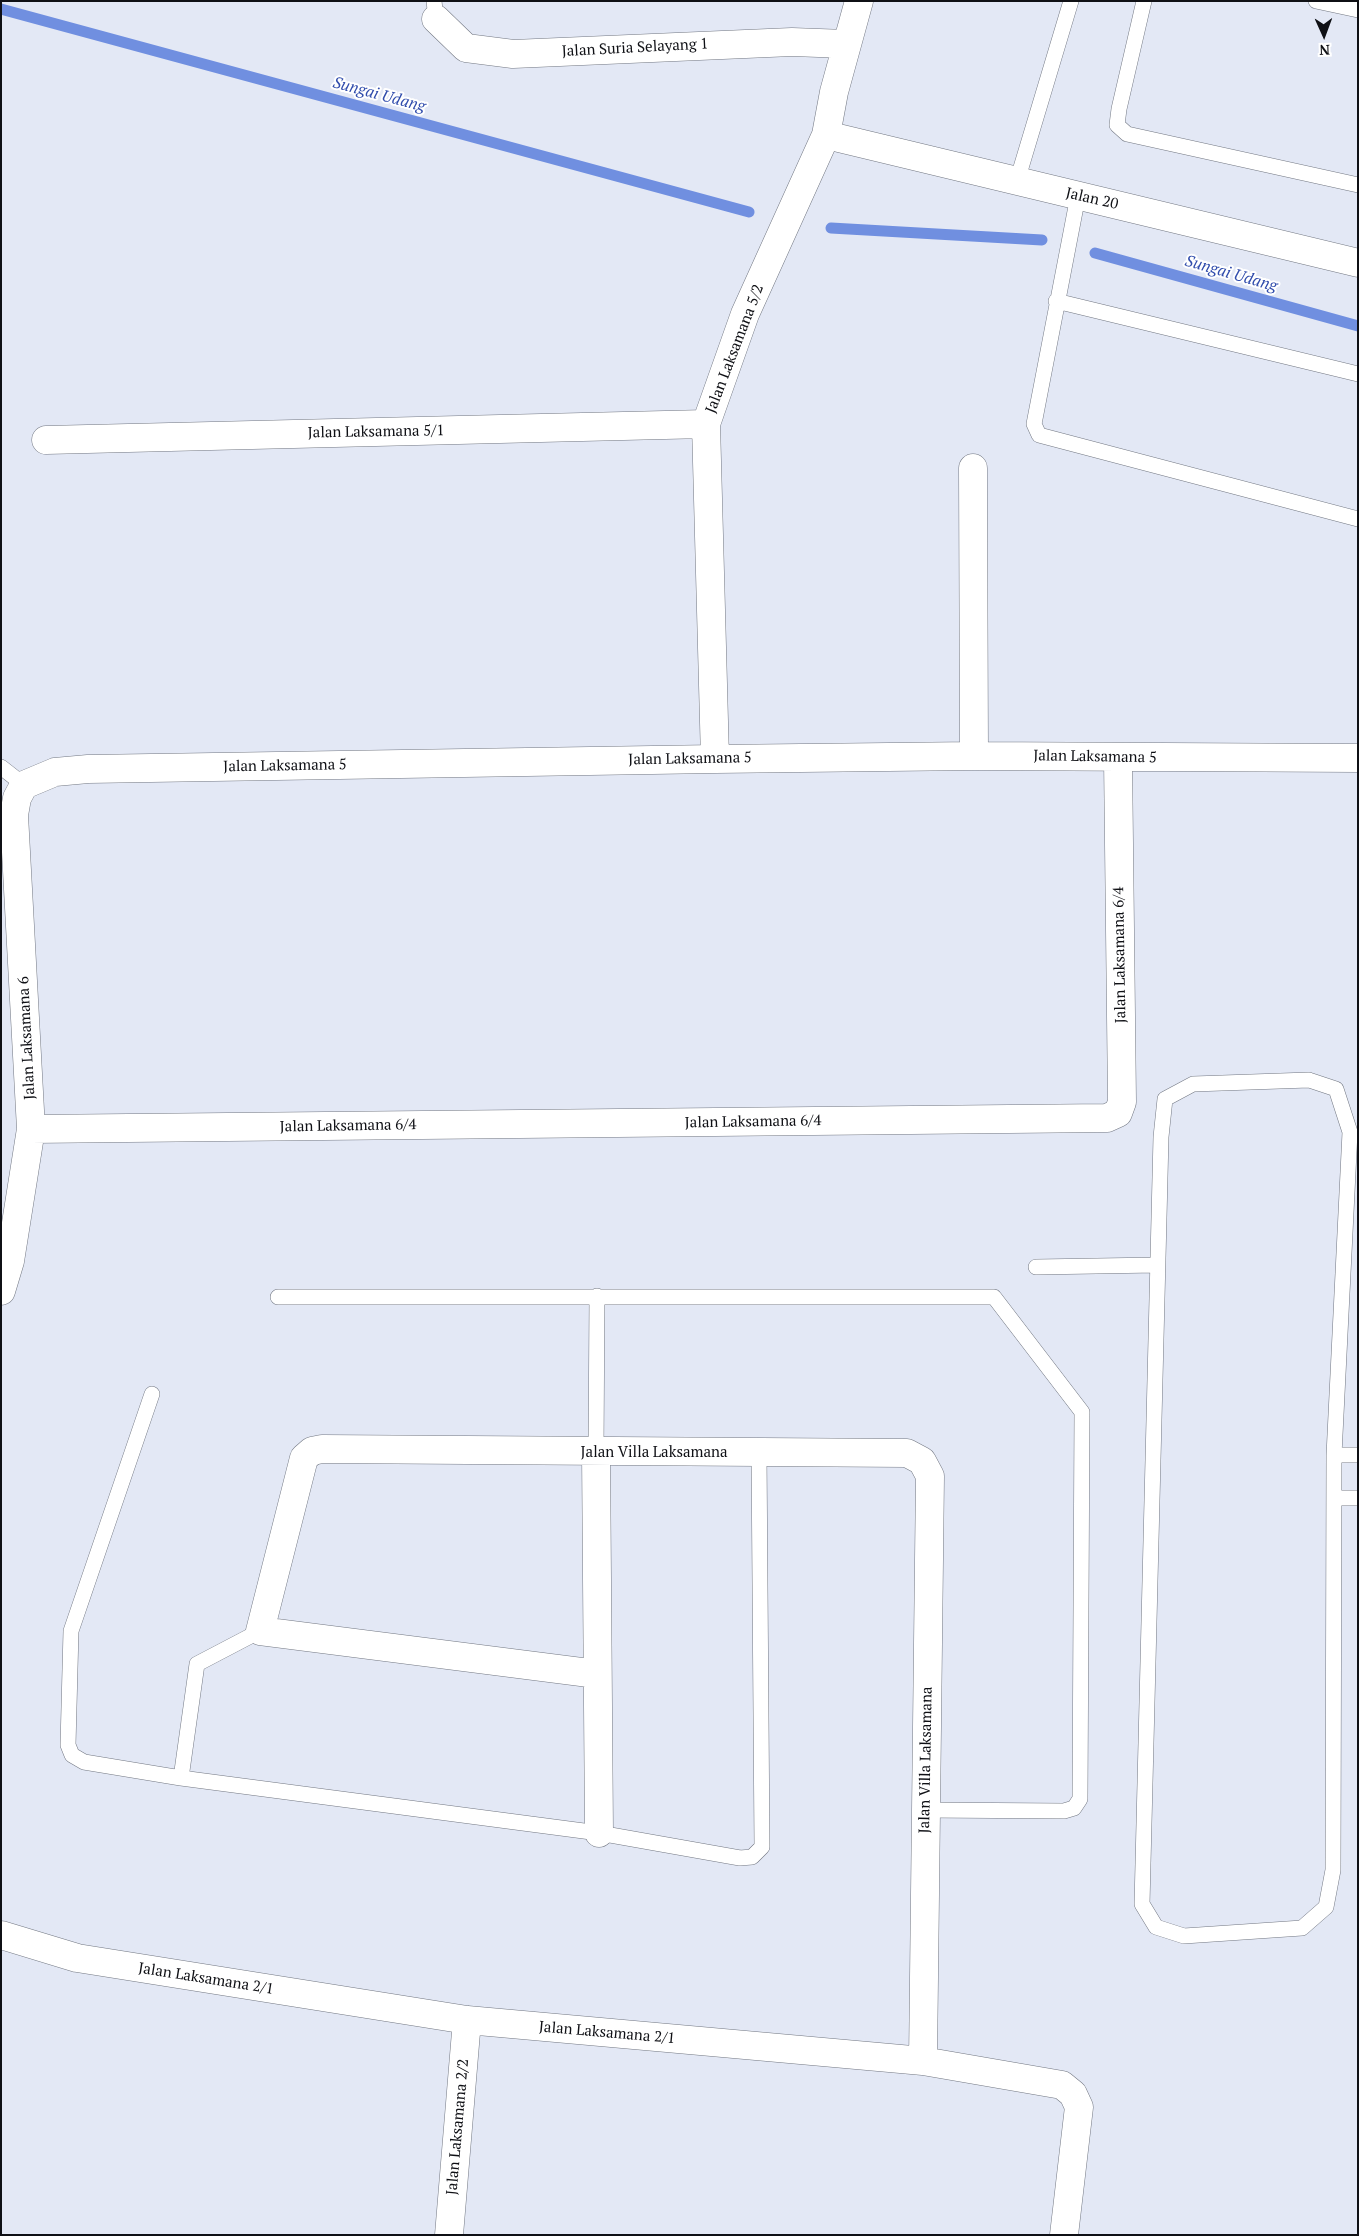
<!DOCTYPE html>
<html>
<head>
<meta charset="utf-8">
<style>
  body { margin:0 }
  #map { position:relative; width:1359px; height:2236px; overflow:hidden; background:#e3e8f5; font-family:"PT Serif",serif }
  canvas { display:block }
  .frame { position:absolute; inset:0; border:2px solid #0f1015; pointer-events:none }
  .north { position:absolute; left:1299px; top:10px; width:50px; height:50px; -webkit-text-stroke:4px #fff; paint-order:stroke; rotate:178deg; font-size:14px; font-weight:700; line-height:20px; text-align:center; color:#0f1015 }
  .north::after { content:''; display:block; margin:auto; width:18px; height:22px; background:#0f1015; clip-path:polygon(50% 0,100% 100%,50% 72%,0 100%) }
</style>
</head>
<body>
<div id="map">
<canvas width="1359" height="2236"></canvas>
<div class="frame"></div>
<div class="north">N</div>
</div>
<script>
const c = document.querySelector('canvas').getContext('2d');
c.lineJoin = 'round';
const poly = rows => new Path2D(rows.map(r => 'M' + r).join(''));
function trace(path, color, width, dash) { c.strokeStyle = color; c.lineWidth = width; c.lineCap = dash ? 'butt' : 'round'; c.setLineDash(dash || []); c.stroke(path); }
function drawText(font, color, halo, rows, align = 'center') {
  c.font = font + ' "PT Serif",serif'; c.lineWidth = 4; c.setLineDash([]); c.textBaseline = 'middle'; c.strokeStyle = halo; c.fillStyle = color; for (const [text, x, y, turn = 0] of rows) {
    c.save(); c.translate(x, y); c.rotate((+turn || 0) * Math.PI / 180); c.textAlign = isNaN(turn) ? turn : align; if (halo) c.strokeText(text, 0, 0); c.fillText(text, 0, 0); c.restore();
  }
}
trace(poly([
  [1,9,749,212],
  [831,228,1042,240],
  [1095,253,1358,326]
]), '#708fe0', 11);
const lane = poly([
  [434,1,436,19],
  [1144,1,1119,109,1117,125,1127,134,1358,185],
  [1316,1,1358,10],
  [1017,181,1071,1],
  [1078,196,1034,424,1039,435,1358,519],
  [1056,301,1358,374],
  [1,767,24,785],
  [1309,1080,1336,1089,1350,1132,1334,1455,1333,1870,1326,1907,1302,1928,1184,1936,1156,1927,1142,1904,1161,1137,1165,1099,1193,1084,1309,1080],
  [1036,1267,1157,1265],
  [278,1297,994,1297,1082,1412,1080,1799,1074,1808,1064,1811,925,1810],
  [152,1394,71,1631,68,1745,72,1755,84,1762,181,1778,599,1833,740,1858,752,1857,762,1847,759,1453],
  [596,1452,597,1296],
  [1334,1455,1358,1455],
  [1334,1498,1358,1498],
  [181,1778,197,1664,260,1631]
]);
const street = poly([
  [436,19,466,48,513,54,792,42,846,44],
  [826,135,1358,263],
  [46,440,706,424],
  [973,468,974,756],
  [715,759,706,424,745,314,826,135,834,92,859,1],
  [31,1129,1107,1118,1118,1113,1122,1102,1118,758],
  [1,1291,10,1261,31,1129,14,815,17,798,24,785,55,772,88,769,715,759,974,756,1358,758],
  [596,1452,599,1833],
  [597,1674,260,1631,304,1458,312,1451,322,1449,907,1453,922,1461,930,1476,923,2061],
  [1,1935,77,1958,467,2020,923,2061,1062,2085,1073,2094,1079,2107,1064,2235],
  [449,2235,467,2020]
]);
trace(lane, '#727782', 16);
trace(street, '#727782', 29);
trace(lane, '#fff', 15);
trace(street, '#fff', 28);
drawText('15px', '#0f1015', '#fff', [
  ["Jalan Suria Selayang 1",635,48,-3],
  ["Jalan 20",1092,199,13],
  ["Jalan Laksamana 5/2",735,349,-69],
  ["Jalan Laksamana 5/1",376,432,-1],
  ["Jalan Laksamana 5",1095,757,1],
  ["Jalan Laksamana 5",690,759,-1],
  ["Jalan Laksamana 5",285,766,-1],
  ["Jalan Laksamana 6/4",1120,955,-91],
  ["Jalan Laksamana 6",27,1038,-93],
  ["Jalan Laksamana 6/4",753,1122,-1],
  ["Jalan Laksamana 6/4",348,1126,-1],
  ["Jalan Villa Laksamana",654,1453],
  ["Jalan Villa Laksamana",926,1760,-89],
  ["Jalan Laksamana 2/1",206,1979,9],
  ["Jalan Laksamana 2/1",607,2033,5],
  ["Jalan Laksamana 2/2",458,2127,-85]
]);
drawText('italic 16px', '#304cac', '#fff', [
  ["Sungai Udang",379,95,15],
  ["Sungai Udang",1231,274,16]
]);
</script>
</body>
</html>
